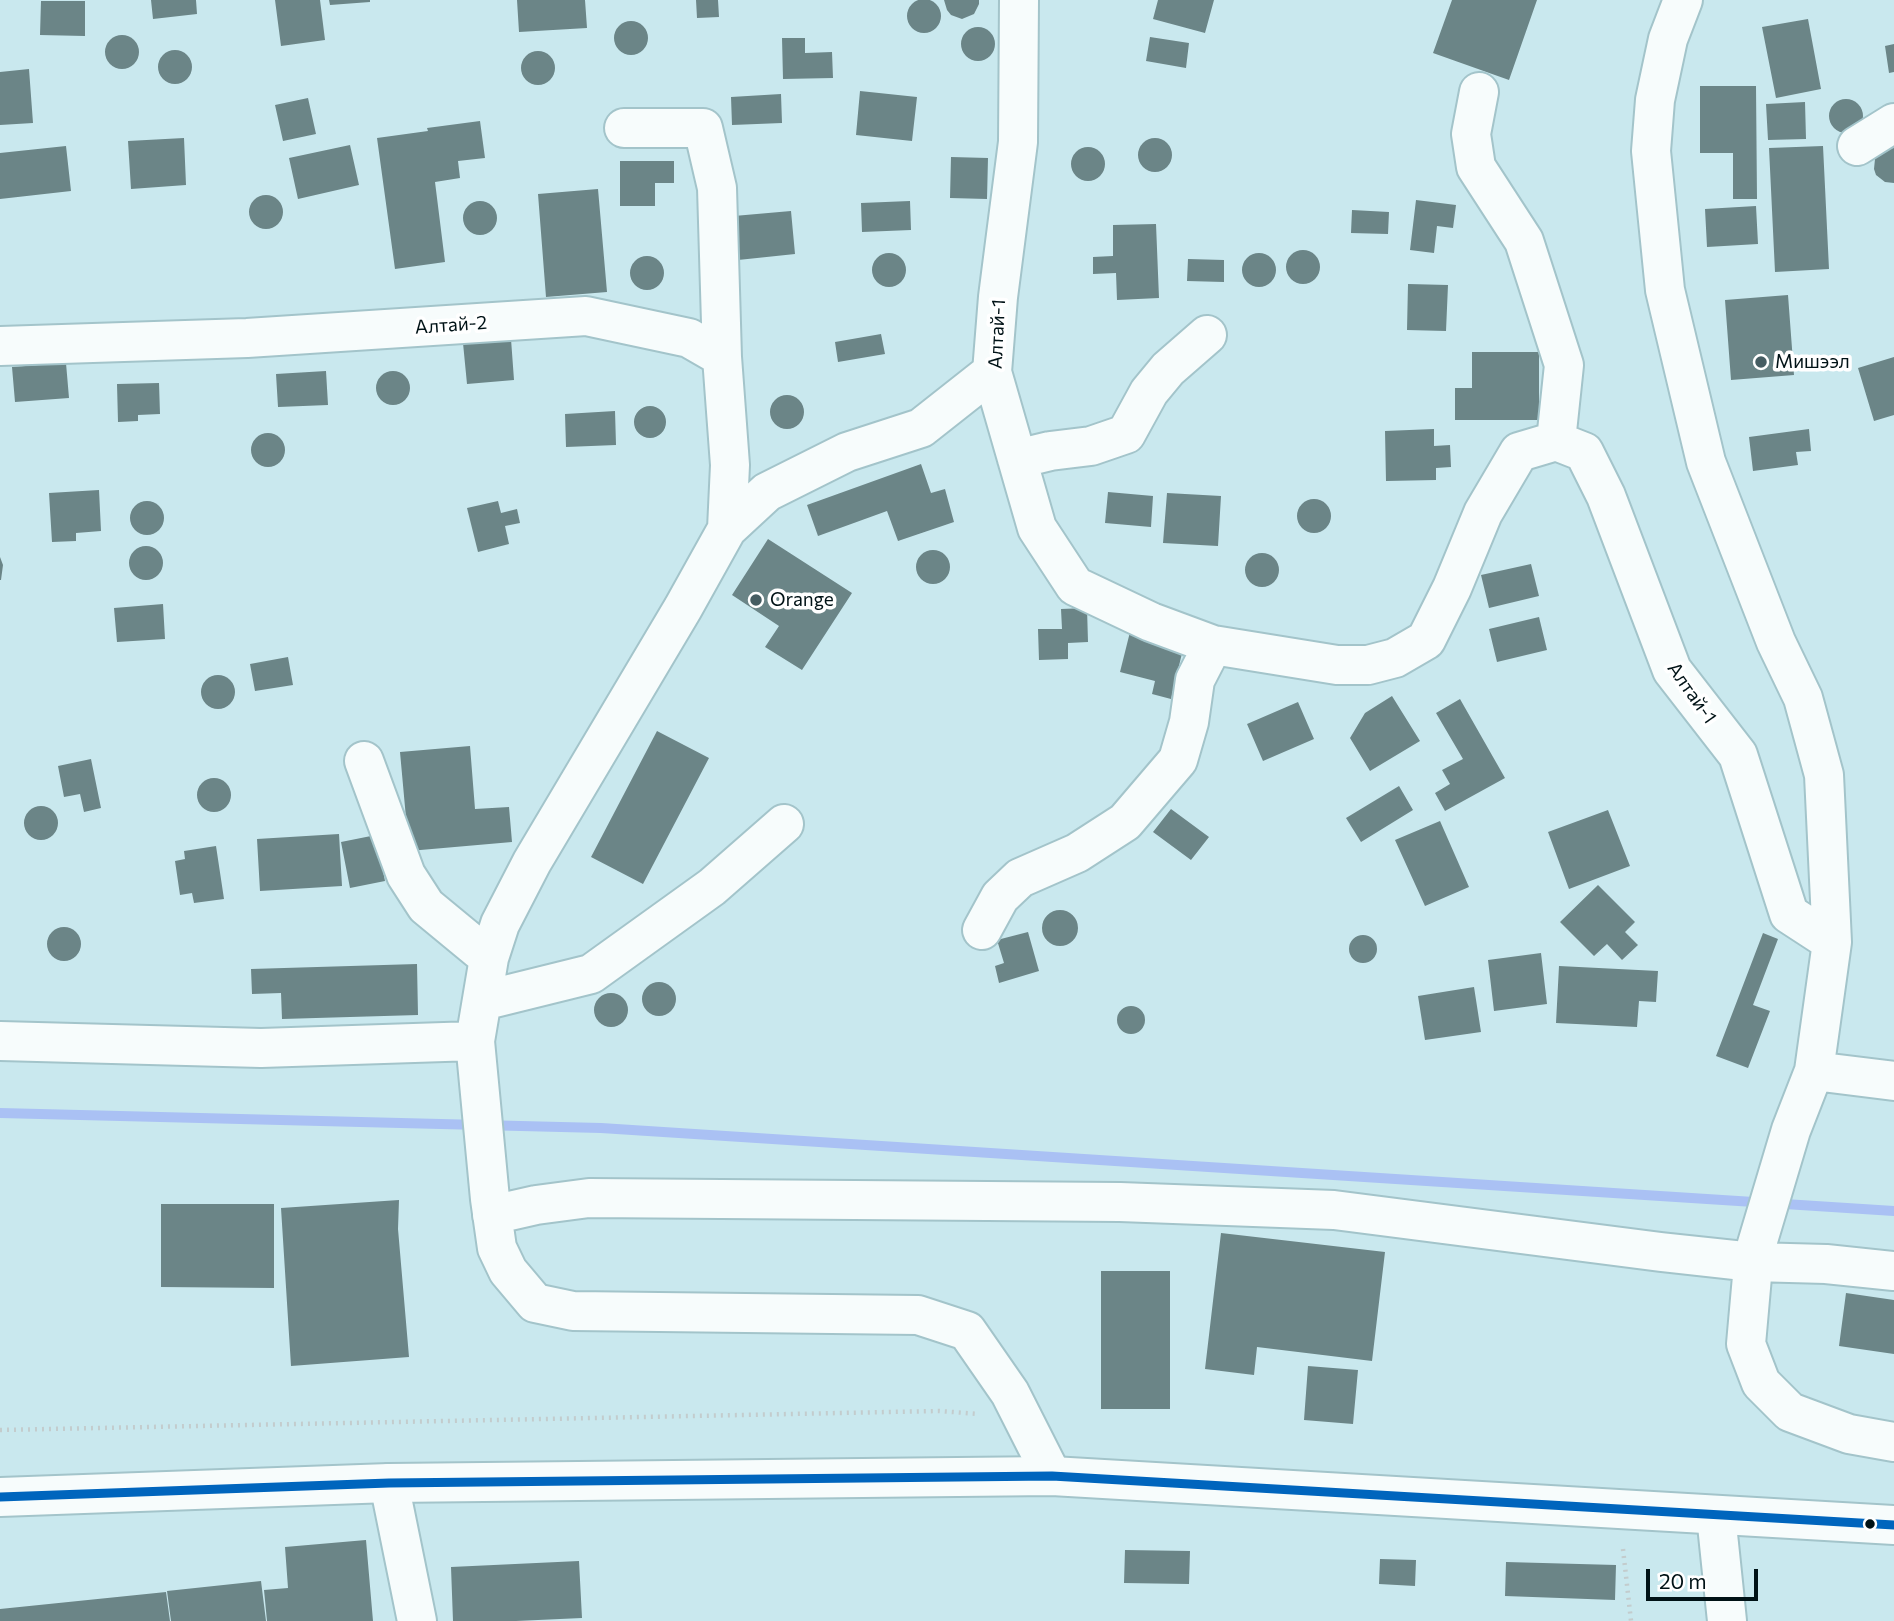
<!DOCTYPE html>
<html>
<head>
<meta charset="utf-8">
<style>
  body { margin:0 }
  #map { position:relative; width:1894px; height:1621px; overflow:hidden; background:#c9e8ee; font-family:Commissioner,sans-serif }
  canvas { display:block }
  .scale { position:absolute; left:1646px; top:1569px; width:112px; height:32px; box-sizing:border-box; border:4px solid #001216; border-top:0; padding-left:9px; font-size:21px; line-height:24px; white-space:nowrap; color:#001216; -webkit-text-stroke:5px #fff; paint-order:stroke }
</style>
</head>
<body>
<div id="map">
<canvas width="1894" height="1621"></canvas>
<div class="scale">20 m</div>
</div>
<script>
const c = document.querySelector('canvas').getContext('2d');
c.lineJoin = 'round';
const poly = rows => new Path2D(rows.map(r => 'M' + r).join(''));
function trace(path, color, width, dash) { c.strokeStyle = color; c.lineWidth = width; c.lineCap = dash ? 'butt' : 'round'; c.setLineDash(dash || []); c.stroke(path); }
function fillPath(path, color) { c.fillStyle = color; c.fill(path, 'evenodd'); }
function drawText(font, color, halo, rows, align = 'center') {
  c.font = font + ' Commissioner,sans-serif'; c.lineWidth = 7; c.setLineDash([]); c.textBaseline = 'middle'; c.strokeStyle = halo; c.fillStyle = color; for (const [text, x, y, turn = 0] of rows) {
    c.save(); c.translate(x, y); c.rotate((+turn || 0) * Math.PI / 180); c.textAlign = isNaN(turn) ? turn : align; if (halo) c.strokeText(text, 0, 0); c.fillText(text, 0, 0); c.restore();
  }
}
trace(poly([
  [0,1113,601,1128,1894,1211]
]), '#aac1f4', 10);
fillPath(poly([
  '907 16a17 17 0 1 1 34 0a17 17 0 1 1-34 0Z',
  [151,0,196,0,197,14,153,19],
  [275,0,320,0,325,40,281,46],
  [329,0,370,0,370,2,330,5],
  [517,0,585,0,587,28,519,32],
  [696,0,718,0,719,17,697,18],
  [944,0,979,0,979,4,974,14,962,19,951,15,947,10],
  [1158,0,1214,0,1205,33,1153,19],
  [1452,0,1537,0,1509,80,1433,53],
  [41,1,85,1,85,36,40,35],
  [1808,19,1821,89,1776,98,1762,27],
  '614 38a17 17 0 1 1 34 0a17 17 0 1 1-34 0Z',
  '961 44a17 17 0 1 1 34 0a17 17 0 1 1-34 0Z',
  '105 52a17 17 0 1 1 34 0a17 17 0 1 1-34 0Z',
  [1150,37,1189,43,1186,68,1146,61],
  [782,38,805,38,805,53,832,52,833,78,783,79],
  [1894,44,1894,72,1889,73,1885,46],
  '158 67a17 17 0 1 1 34 0a17 17 0 1 1-34 0Z',
  '521 68a17 17 0 1 1 34 0a17 17 0 1 1-34 0Z',
  [29,69,33,123,0,125,0,72],
  [1700,86,1756,86,1757,199,1733,199,1733,153,1700,153],
  [860,91,917,97,912,141,856,135],
  [781,94,782,123,732,125,731,97],
  [308,98,316,134,283,141,275,105],
  '1829 116a17 17 0 1 1 34 0a17 17 0 1 1-34 0Z',
  [1805,102,1806,139,1768,140,1766,104],
  [480,121,485,158,458,161,460,178,435,182,445,262,395,269,377,138,428,131,427,128],
  '1138 155a17 17 0 1 1 34 0a17 17 0 1 1-34 0Z',
  [184,138,186,185,131,189,128,141],
  [350,145,359,185,298,199,289,158],
  [66,146,71,191,0,199,0,153],
  [1823,146,1829,269,1775,272,1769,148],
  '1071 164a17 17 0 1 1 34 0a17 17 0 1 1-34 0Z',
  [1894,148,1894,183,1885,182,1876,175,1874,169,1875,159,1878,154,1887,149],
  [951,157,988,158,987,199,950,198],
  [620,161,674,161,674,183,655,183,655,206,620,206],
  [598,189,607,292,546,297,538,194],
  '249 212a17 17 0 1 1 34 0a17 17 0 1 1-34 0Z',
  [1416,200,1456,205,1453,228,1437,226,1434,253,1410,250],
  '463 218a17 17 0 1 1 34 0a17 17 0 1 1-34 0Z',
  [910,201,911,230,862,232,861,203],
  [1756,206,1758,244,1707,247,1705,209],
  [1352,210,1389,212,1388,234,1351,233],
  [791,211,795,254,738,260,734,216],
  [1156,224,1159,298,1117,300,1116,273,1093,274,1093,257,1113,256,1113,225],
  '1286 267a17 17 0 1 1 34 0a17 17 0 1 1-34 0Z',
  '872 270a17 17 0 1 1 34 0a17 17 0 1 1-34 0Z',
  '1242 270a17 17 0 1 1 34 0a17 17 0 1 1-34 0Z',
  '630 273a17 17 0 1 1 34 0a17 17 0 1 1-34 0Z',
  [1188,259,1224,260,1224,282,1187,281],
  [1408,284,1448,285,1446,331,1407,330],
  [1788,295,1794,375,1731,380,1725,300],
  [881,334,885,354,838,362,835,342],
  [511,339,514,380,467,384,463,343],
  [1472,352,1539,352,1539,420,1455,420,1455,388,1472,388],
  [1894,357,1894,415,1874,421,1858,368],
  [66,363,69,398,15,402,12,367],
  '376 388a17 17 0 1 1 34 0a17 17 0 1 1-34 0Z',
  [326,371,328,405,278,407,276,374],
  [159,383,160,414,138,415,138,421,118,422,117,384],
  '770 412a17 17 0 1 1 34 0a17 17 0 1 1-34 0Z',
  '634 422a16 16 0 1 1 32 0a16 16 0 1 1-32 0Z',
  [615,411,616,445,566,447,565,414],
  [1434,429,1434,446,1450,445,1451,467,1436,468,1436,480,1386,481,1385,431],
  [1809,429,1811,451,1796,452,1798,465,1753,471,1749,437],
  '251 450a17 17 0 1 1 34 0a17 17 0 1 1-34 0Z',
  [921,464,931,493,945,489,954,522,898,541,887,511,818,536,807,505],
  [99,490,101,531,76,533,76,541,52,542,49,493],
  [1108,492,1153,496,1151,527,1105,523],
  [1167,493,1221,496,1218,546,1163,543],
  '1297 516a17 17 0 1 1 34 0a17 17 0 1 1-34 0Z',
  '130 518a17 17 0 1 1 34 0a17 17 0 1 1-34 0Z',
  [498,501,501,513,517,509,520,523,505,526,509,544,478,552,467,508],
  [768,539,852,593,802,670,765,647,779,626,732,595],
  '129 563a17 17 0 1 1 34 0a17 17 0 1 1-34 0Z',
  '916 567a17 17 0 1 1 34 0a17 17 0 1 1-34 0Z',
  '1245 570a17 17 0 1 1 34 0a17 17 0 1 1-34 0Z',
  [0,557,3,565,1,580,0,580],
  [1531,564,1539,596,1489,608,1481,575],
  [163,604,165,639,117,642,114,608],
  [1087,608,1088,642,1068,643,1068,659,1039,660,1038,629,1062,629,1061,609],
  [1539,617,1547,650,1497,662,1489,629],
  [1130,632,1184,645,1171,699,1152,694,1155,681,1120,672],
  [288,657,293,685,255,691,250,664],
  '201 692a17 17 0 1 1 34 0a17 17 0 1 1-34 0Z',
  [1392,696,1420,741,1370,771,1350,738,1365,713],
  [1460,699,1505,778,1445,811,1435,793,1450,784,1442,770,1463,759,1436,713],
  [1298,702,1314,739,1263,761,1247,724],
  [657,731,709,758,643,884,591,857],
  [470,746,475,809,509,807,512,842,409,851,400,752],
  [91,759,101,808,84,812,80,794,64,797,58,766],
  '197 795a17 17 0 1 1 34 0a17 17 0 1 1-34 0Z',
  [1399,786,1413,810,1361,842,1346,818],
  '24 823a17 17 0 1 1 34 0a17 17 0 1 1-34 0Z',
  [1171,809,1209,837,1191,860,1153,832],
  [1608,810,1630,866,1569,889,1548,832],
  [1440,821,1469,887,1425,906,1395,840],
  [339,834,342,886,260,891,257,839],
  [376,835,385,881,350,888,341,842],
  [216,846,224,899,194,903,192,893,180,895,175,861,185,859,184,851],
  [1598,885,1635,922,1625,932,1638,945,1622,960,1607,944,1594,956,1560,922],
  '1042 928a18 18 0 1 1 36 0a18 18 0 1 1-36 0Z',
  '47 944a17 17 0 1 1 34 0a17 17 0 1 1-34 0Z',
  [1028,932,1039,971,999,983,995,966,1004,963,997,940],
  [1763,933,1778,939,1753,1005,1770,1011,1748,1068,1716,1056],
  '1349 949a14 14 0 1 1 28 0a14 14 0 1 1-28 0Z',
  [1541,953,1547,1004,1494,1011,1488,960],
  [417,964,418,1015,282,1019,281,993,252,994,251,969],
  [1559,966,1658,971,1656,1002,1639,1001,1637,1027,1556,1023],
  '642 999a17 17 0 1 1 34 0a17 17 0 1 1-34 0Z',
  [1474,987,1481,1032,1425,1040,1418,996],
  '594 1010a17 17 0 1 1 34 0a17 17 0 1 1-34 0Z',
  '1117 1020a14 14 0 1 1 28 0a14 14 0 1 1-28 0Z',
  [399,1200,398,1229,409,1357,291,1366,281,1208],
  [161,1204,274,1204,274,1288,161,1287],
  [1221,1233,1385,1252,1372,1361,1257,1347,1254,1375,1205,1369],
  [1101,1271,1170,1271,1170,1409,1101,1409],
  [1846,1293,1894,1300,1894,1354,1839,1346],
  [1308,1366,1358,1370,1353,1424,1304,1420],
  [366,1540,373,1621,267,1621,264,1590,288,1588,285,1547],
  [1125,1550,1190,1551,1189,1584,1124,1583],
  [1380,1559,1416,1560,1415,1586,1379,1584],
  [579,1561,582,1618,516,1621,453,1621,451,1567],
  [1506,1562,1616,1565,1615,1600,1505,1596],
  [261,1581,266,1621,171,1621,167,1591],
  [166,1592,170,1621,0,1621,0,1609]
]), '#6b8587');
const minor = poly([
  [1019,0,1018,142,998,297,992,372,1037,528,1075,586,1151,622,1213,645,1337,665,1368,665,1395,658,1426,640,1452,588,1483,513,1519,452,1556,441,1584,452,1606,496,1672,670,1738,755,1789,914,1832,942],
  [1683,0,1668,39,1655,100,1651,151,1665,290,1706,462,1776,642,1803,698,1824,775,1832,942,1814,1071,1791,1130,1754,1254,1746,1344,1761,1383,1790,1412,1849,1434,1894,1442],
  [1479,92,1471,134,1476,167,1524,241,1564,365,1556,441],
  [624,128,703,128,717,188,722,357],
  [1857,146,1894,123],
  [0,346,247,338,586,316,689,338,722,357,730,465,727,529],
  [992,372,921,428,847,452,767,492,727,529,683,608,532,862,500,924,489,958,475,1041,490,1199,497,1248,508,1271,535,1303,573,1311,918,1315,967,1331,1010,1393,1052,1476],
  [1017,459,1050,451,1091,446,1126,434,1149,392,1168,369,1207,335],
  [364,761,406,875,426,906,489,958],
  [982,930,1000,897,1020,878,1077,853,1125,822,1178,760,1189,722,1195,680,1213,645],
  [482,1001,591,974,712,887,784,824],
  [0,1041,261,1048,475,1041],
  [1814,1071,1894,1081],
  [492,1215,536,1205,589,1198,1120,1202,1334,1210,1661,1252,1753,1262,1826,1264,1894,1271],
  [389,1483,417,1621],
  [1716,1515,1727,1621]
]);
const major = poly([
  [0,1497,389,1483,1052,1476,1894,1525]
]);
trace(minor, '#a3c4ca', 42);
trace(major, '#a3c4ca', 42);
trace(poly([
  [0,1430,939,1411,979,1414],
  [1623,1549,1631,1621]
]), '#c3cccd', 4.5, [2, 5]);
trace(minor, '#f7fcfc', 38);
trace(major, '#f7fcfc', 38);
trace(poly([
  [0,1497,389,1483,1052,1476,1894,1525]
]), '#0065bd', 9);
for (const [x, y, r, color] of [
  [1761,362,7,"#465d62"],
  [756,600,7,"#465d62"],
  [1870,1524,6,"#001216"]
]) { const dot = new Path2D(); dot.arc(x, y, r, 0, 2 * Math.PI); c.fillStyle = color; c.fill(dot); trace(dot, '#fff', 2.5); }
drawText('19px', '#001216', '#fff', [
  ["Алтай-2",451,325,-4],
  ["Алтай-1",997,334,-87],
  ["Алтай-1",1692,693,55]
]);
drawText('19px', '#001216', '#fff', [
  ["Мишээл",1775,362],
  ["Orange",770,600]
], 'left');
</script>
</body>
</html>
